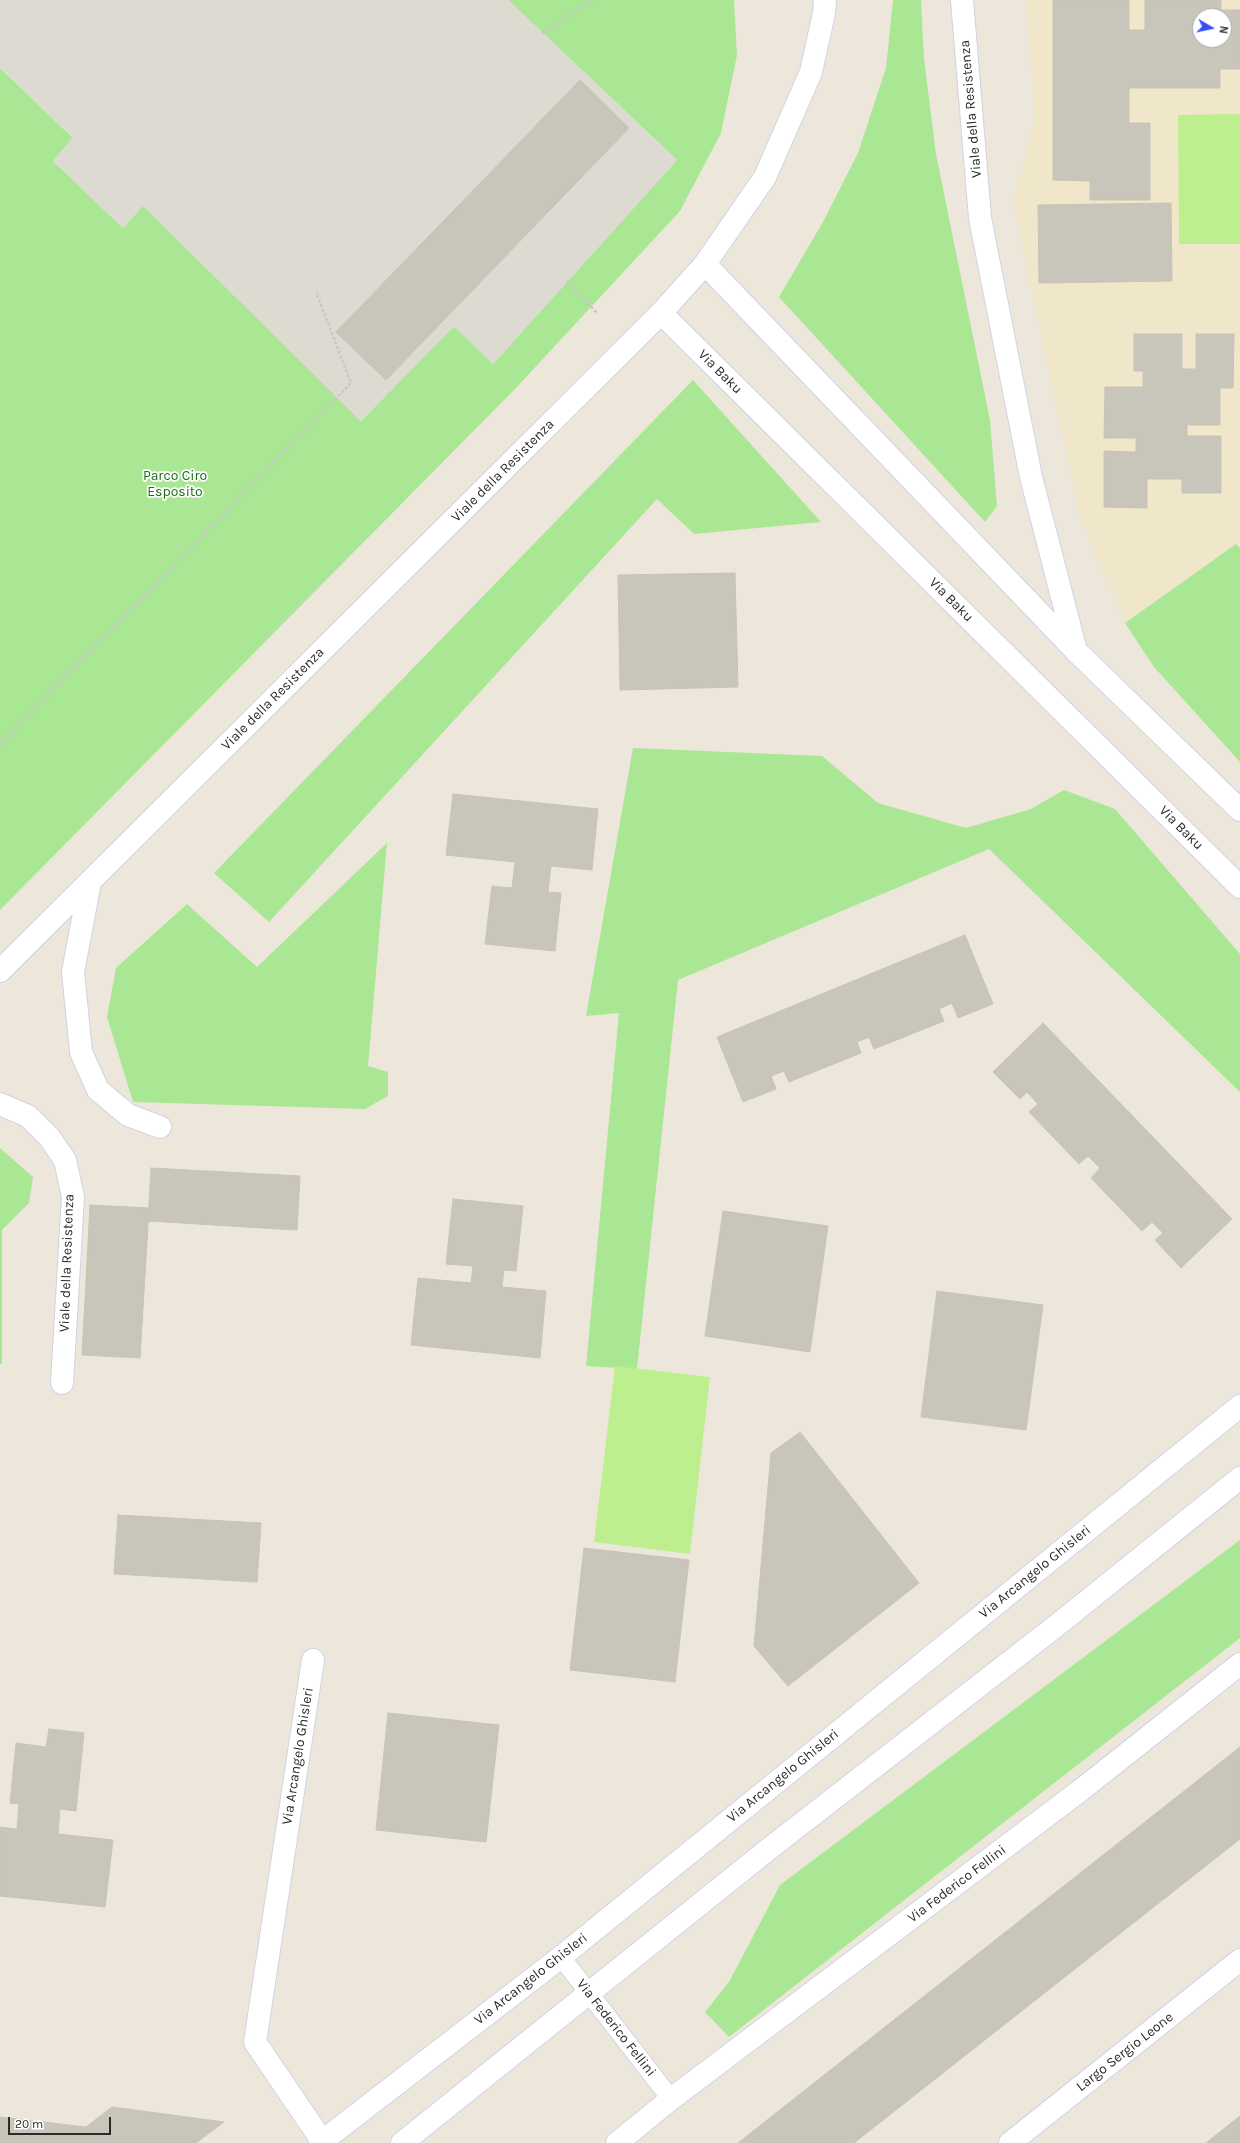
<!DOCTYPE html>
<html>
<head>
<meta charset="utf-8">
<style>
  body { margin:0 }
  #map { position:relative; width:1240px; height:2143px; overflow:hidden; background:#ede7db; font-family:Karla,sans-serif }
  canvas { display:block }
  .north { position:absolute; left:1192px; top:8px; width:40px; height:40px; box-sizing:border-box; background:#fff; border:1px solid #aaa; border-radius:50%; rotate:99deg; font-size:11px; font-weight:700; line-height:16px; text-align:center; color:#2a2a2a }
  .north::after { content:''; display:block; margin:auto; width:14px; height:18px; background:#374aff; clip-path:polygon(50% 0,100% 100%,50% 72%,0 100%) }
  .scale { position:absolute; left:8px; top:2117px; width:103px; height:18px; box-sizing:border-box; border:2px solid #2a2a2a; border-top:0; padding-left:5px; font-size:12px; line-height:14px; white-space:nowrap; color:#2a2a2a; -webkit-text-stroke:3px #fff; paint-order:stroke }
</style>
</head>
<body>
<div id="map">
<canvas width="1240" height="2143"></canvas>
<div class="north">N</div>
<div class="scale">20 m</div>
</div>
<script>
const c = document.querySelector('canvas').getContext('2d');
c.lineJoin = 'round';
function fillPath(path, color) { c.fillStyle = color; c.fill(path, 'evenodd'); }
const poly = rows => new Path2D(rows.map(r => 'M' + r).join(''));
function trace(path, color, width, dash) { c.strokeStyle = color; c.lineWidth = width; c.lineCap = dash ? 'butt' : 'round'; c.setLineDash(dash || []); c.stroke(path); }
function drawText(font, color, halo, rows, align = 'center') {
  c.font = font + ' Karla,sans-serif'; c.lineWidth = 3.5; c.setLineDash([]); c.textBaseline = 'middle'; c.strokeStyle = halo; c.fillStyle = color; for (const [text, x, y, turn = 0] of rows) {
    c.save(); c.translate(x, y); c.rotate((+turn || 0) * Math.PI / 180); c.textAlign = isNaN(turn) ? turn : align; if (halo) c.strokeText(text, 0, 0); c.fillText(text, 0, 0); c.restore();
  }
}
fillPath(poly([
  [1026,0,1240,0,1240,537,1236,544,1125,623,1080,517,1013,202,1035,120],
  [1200,16,1224,16,1224,40,1200,40]
]), '#f0e7ca');
fillPath(poly([
  [508,0,734,0,737,55,721,133,680,211,515,389,0,910,0,68,73,138,53,161,123,228,143,205,361,421,454,326,493,364,677,160],
  [893,0,921,0,924,59,936,154,990,420,997,506,985,522,779,297,823,222,858,153,886,68],
  [693,380,821,522,694,534,657,499,269,922,214,873],
  [1236,544,1240,548,1240,762,1154,667,1125,623],
  [633,748,822,756,878,803,966,828,1031,809,1064,790,1115,809,1240,954,1240,1092,989,849,678,980,637,1369,586,1366,619,1013,586,1016],
  [387,843,368,1066,388,1072,388,1096,365,1109,133,1102,107,1017,116,968,187,904,257,967],
  [0,1148,33,1177,29,1203,2,1230,2,1364,0,1364],
  [1240,1540,1240,1638,729,2037,705,2012,729,1982,780,1885]
]), '#a9e794');
fillPath(poly([
  [1240,114,1240,244,1179,244,1178,115],
  [615,1366,710,1377,690,1554,594,1542]
]), '#beef8f');
fillPath(poly([
  [0,0,508,0,677,160,493,364,454,326,361,421,143,206,123,228,53,161,73,137,0,68]
]), '#dddad2');
const building = poly([
  [1053,0,1129,0,1129,30,1145,30,1145,0,1221,0,1221,10,1240,10,1240,69,1220,69,1220,88,1129,88,1129,123,1150,123,1150,200,1090,200,1090,181,1053,180,1053,0],
  [1200,16,1224,16,1224,40,1200,40,1200,16],
  [580,80,629,128,386,380,336,332,580,80],
  [1171,203,1172,281,1039,283,1038,205,1171,203],
  [1134,334,1182,334,1182,369,1196,369,1196,334,1234,334,1233,388,1220,388,1220,425,1187,425,1187,436,1221,436,1221,493,1182,493,1182,479,1147,479,1147,508,1104,507,1104,451,1136,452,1136,438,1104,438,1105,387,1143,387,1143,371,1134,371,1134,334],
  [735,573,738,687,620,690,618,575,735,573],
  [453,794,598,809,592,870,551,866,548,892,561,893,555,951,485,944,492,886,512,888,515,862,446,855,453,794],
  [965,935,993,1004,958,1018,952,1003,939,1009,944,1021,874,1049,869,1037,857,1042,861,1053,789,1082,784,1071,771,1076,776,1089,743,1102,717,1037,965,935],
  [1043,1023,1232,1219,1181,1268,1155,1240,1163,1233,1152,1222,1142,1231,1091,1178,1100,1168,1088,1156,1079,1164,1029,1112,1038,1104,1027,1092,1020,1099,993,1072,1043,1023],
  [151,1168,300,1176,297,1230,148,1221,151,1168],
  [453,1199,523,1206,516,1271,504,1270,502,1287,546,1291,540,1358,411,1345,418,1278,471,1283,473,1266,446,1264,453,1199],
  [90,1205,149,1208,140,1358,82,1355,90,1205],
  [723,1211,828,1226,810,1352,705,1336,723,1211],
  [937,1291,1043,1305,1026,1430,921,1417,937,1291],
  [800,1432,919,1583,788,1686,754,1646,771,1453,800,1432],
  [118,1515,261,1523,257,1582,114,1574,118,1515],
  [584,1548,689,1560,675,1682,570,1670,584,1548],
  [388,1713,499,1725,486,1842,376,1830,388,1713],
  [49,1729,84,1733,76,1811,60,1809,58,1834,113,1840,105,1907,0,1896,0,1827,17,1829,19,1804,10,1803,16,1743,46,1747,49,1729],
  [1240,1747,1240,1839,854,2143,738,2143,1240,1747],
  [112,2107,224,2122,196,2143,0,2143,0,2117,86,2127,112,2107],
  [1240,2116,1240,2143,1206,2143,1240,2116]
]);
fillPath(building, '#c8c5ba');
trace(building, '#c9c3b5', 1);
const lane = poly([
  [561,1957,671,2099]
]);
const street = poly([
  [962,0,980,218,1031,477,1076,651],
  [90,882,73,972,81,1052,98,1090,128,1115,160,1127],
  [0,971,661,313],
  [0,1104,28,1116,49,1137,65,1160,73,1197,62,1383],
  [313,1660,255,2042,322,2141],
  [617,2143,671,2099,1081,1790,1240,1664],
  [1010,2143,1240,1960]
]);
const secondary = poly([
  [825,0,824,13,811,72,765,177,705,264,661,313,1240,887],
  [705,264,1076,651,1240,810],
  [320,2143,561,1957,1240,1406],
  [402,2143,770,1848,1056,1626,1240,1478]
]);
trace(lane, '#d0d2e4', 20);
trace(street, '#d0d2e4', 24);
trace(secondary, '#d0d2e4', 24);
trace(poly([
  [542,33,593,0],
  [567,281,597,313],
  [0,744,351,383,316,292]
]), '#c8c8c8', 2.5, [3, 2]);
trace(lane, '#fff', 18);
trace(street, '#fff', 22);
trace(secondary, '#fff', 22);
drawText('14px', '#2a2a2a', '#fff', [
  ["Viale della Resistenza",971,109,-95],
  ["Via Baku",720,372,45],
  ["Viale della Resistenza",503,471,-45],
  ["Via Baku",951,600,45],
  ["Viale della Resistenza",273,699,-45],
  ["Via Baku",1181,828,45],
  ["Viale della Resistenza",67,1263,-88],
  ["Via Arcangelo Ghisleri",1035,1572,-39],
  ["Via Arcangelo Ghisleri",298,1756,-81],
  ["Via Arcangelo Ghisleri",783,1776,-39],
  ["Via Federico Fellini",957,1884,-37],
  ["Via Arcangelo Ghisleri",531,1979,-38],
  ["Via Federico Fellini",616,2028,52],
  ["Largo Sergio Leone",1125,2052,-38]
]);
drawText('14px', '#206c16', '#fff', [
  ["Parco Ciro",175,476],
  ["Esposito",175,492]
]);
</script>
</body>
</html>
